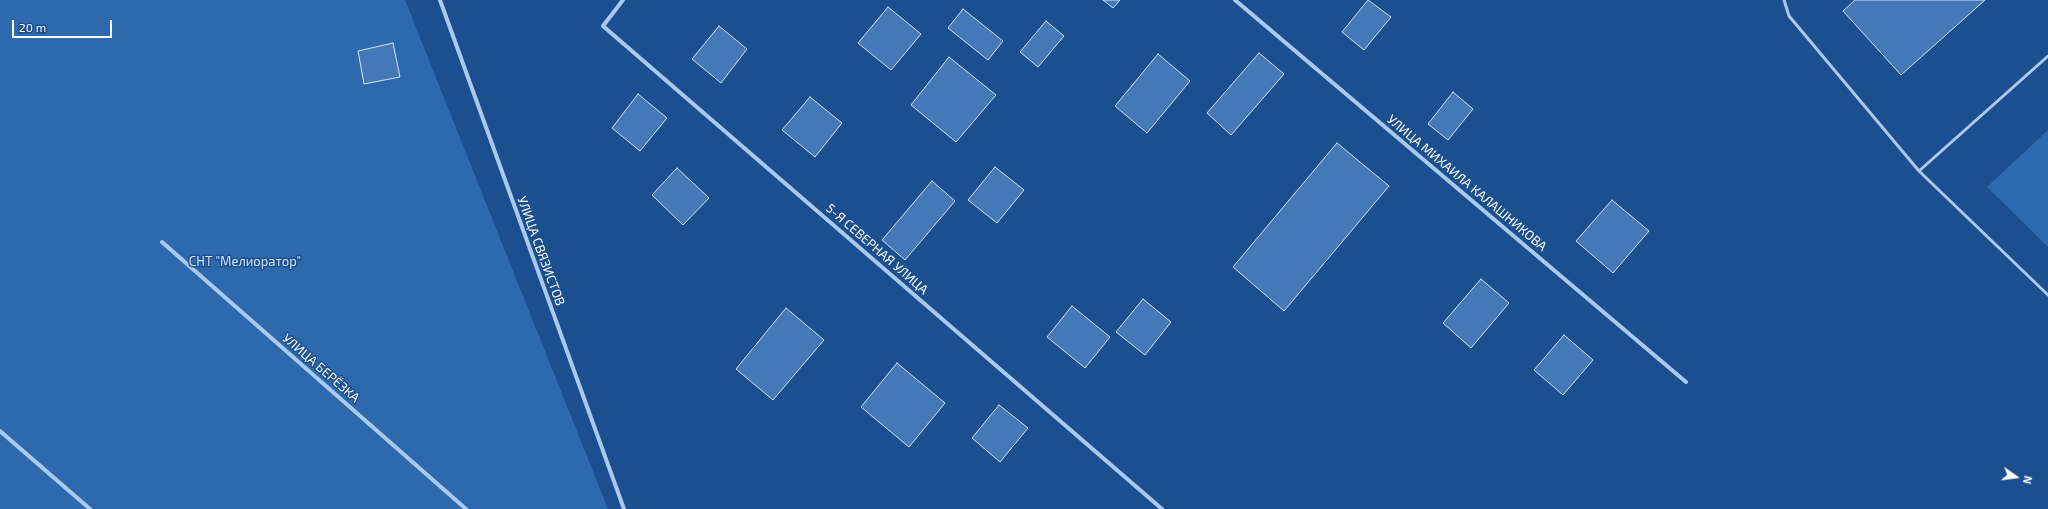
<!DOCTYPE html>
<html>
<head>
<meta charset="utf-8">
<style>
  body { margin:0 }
  #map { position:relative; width:2048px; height:509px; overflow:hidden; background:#1b4f8f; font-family:"Exo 2",sans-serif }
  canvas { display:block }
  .north { position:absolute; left:1996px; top:457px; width:40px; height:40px; -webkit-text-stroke:3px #1b4f8f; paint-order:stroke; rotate:104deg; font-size:11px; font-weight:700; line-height:16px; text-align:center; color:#fff }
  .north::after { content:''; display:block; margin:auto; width:14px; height:18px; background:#fff; clip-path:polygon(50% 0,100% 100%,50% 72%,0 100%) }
  .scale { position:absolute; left:12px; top:20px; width:100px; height:18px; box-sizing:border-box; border:2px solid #fff; border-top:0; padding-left:5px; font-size:12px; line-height:14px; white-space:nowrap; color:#fff; -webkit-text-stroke:3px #1b4f8f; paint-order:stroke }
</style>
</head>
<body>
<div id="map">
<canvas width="2048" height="509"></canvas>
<div class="north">N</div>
<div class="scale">20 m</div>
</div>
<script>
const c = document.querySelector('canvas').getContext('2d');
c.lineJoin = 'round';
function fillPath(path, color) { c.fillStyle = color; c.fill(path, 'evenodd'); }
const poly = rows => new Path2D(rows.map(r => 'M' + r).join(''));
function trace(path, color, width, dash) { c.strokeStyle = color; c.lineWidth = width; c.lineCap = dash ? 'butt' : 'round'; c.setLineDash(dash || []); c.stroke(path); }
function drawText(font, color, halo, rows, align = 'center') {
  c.font = font + ' "Exo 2",sans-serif'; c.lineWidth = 3; c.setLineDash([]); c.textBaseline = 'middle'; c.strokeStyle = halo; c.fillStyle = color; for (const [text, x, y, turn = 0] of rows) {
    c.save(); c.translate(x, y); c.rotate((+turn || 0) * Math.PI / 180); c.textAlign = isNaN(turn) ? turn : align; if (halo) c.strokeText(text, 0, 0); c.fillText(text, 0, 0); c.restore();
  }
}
fillPath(poly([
  [0,0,405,0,608,509,0,509],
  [2048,130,2048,247,1987,187]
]), '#2e69ad');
const building = poly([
  [1103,0,1120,0,1113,8,1103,0],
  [1368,0,1391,17,1364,50,1342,32,1368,0],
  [1855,0,1985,0,1901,75,1843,11,1855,0],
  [888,7,921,34,891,70,858,43,888,7],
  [963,9,1003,41,988,60,948,28,963,9],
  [1046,21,1064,36,1038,67,1020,52,1046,21],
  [719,26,747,49,721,83,692,59,719,26],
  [393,43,400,77,364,84,358,51,393,43],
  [1259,53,1284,74,1231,135,1207,113,1259,53],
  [1158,54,1190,81,1147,133,1115,106,1158,54],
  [949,57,996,95,956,142,911,105,949,57],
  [1453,92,1473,109,1448,140,1428,124,1453,92],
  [638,94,667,118,640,151,612,128,638,94],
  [810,97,842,123,815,157,782,130,810,97],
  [1337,143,1389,186,1284,311,1233,267,1337,143],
  [995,167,1024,190,997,223,968,200,995,167],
  [677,168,709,198,683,225,652,195,677,168],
  [932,181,955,201,905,260,882,240,932,181],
  [1612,200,1649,231,1613,273,1576,241,1612,200],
  [1481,279,1509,303,1471,348,1443,323,1481,279],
  [1143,299,1171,322,1145,355,1116,332,1143,299],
  [1072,306,1110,337,1085,368,1047,337,1072,306],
  [786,308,824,340,773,400,736,369,786,308],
  [1564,335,1593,360,1563,395,1534,370,1564,335],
  [897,363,945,403,909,447,861,407,897,363],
  [999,405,1028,428,1000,462,972,438,999,405]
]);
fillPath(building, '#4478b7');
trace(building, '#cfe3fa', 1);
trace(poly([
  [1784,0,1789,16,1919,171,2048,56],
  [1919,171,2048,295]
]), '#a9c9ee', 3);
trace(poly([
  [440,0,624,509],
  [623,0,603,26,1162,509],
  [1235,0,1686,382],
  [162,242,466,509],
  [0,431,90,509]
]), '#a9c9ee', 4);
drawText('13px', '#fff', '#1b4f8f', [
  ["УЛИЦА МИХАИЛА КАЛАШНИКОВА",1467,183,40],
  ["5-Я СЕВЕРНАЯ УЛИЦА",877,249,41],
  ["УЛИЦА СВЯЗИСТОВ",541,251,70],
  ["УЛИЦА БЕРЁЗКА",321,368,41]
]);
drawText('13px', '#cfe3fa', '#1b4f8f', [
  ["СНТ \"Мелиоратор\"",245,262]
]);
</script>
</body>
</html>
